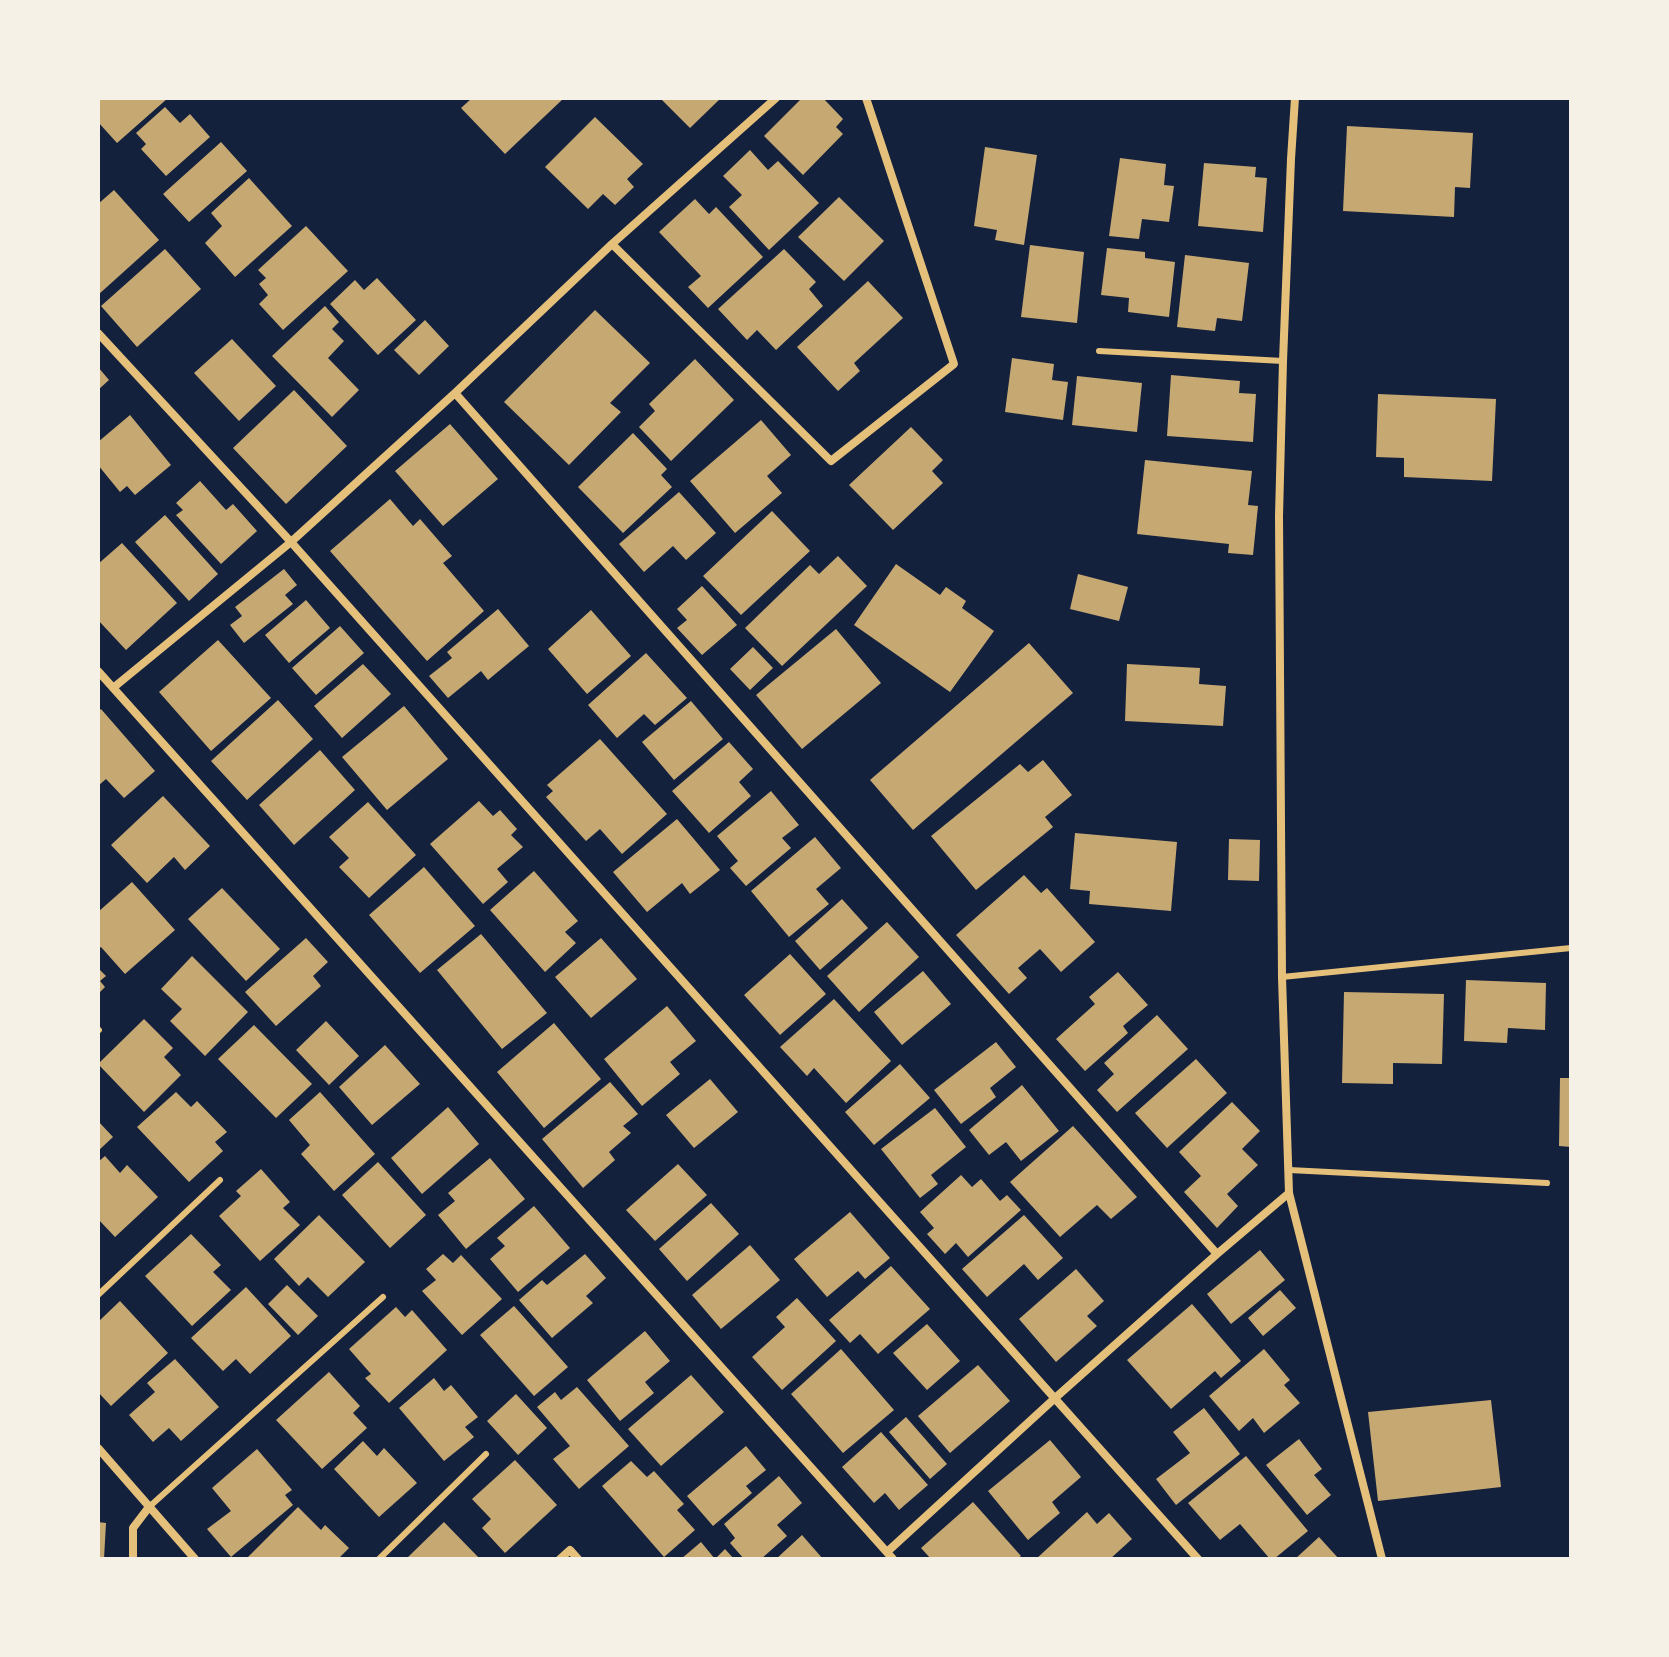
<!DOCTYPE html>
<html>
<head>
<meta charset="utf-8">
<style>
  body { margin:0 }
  #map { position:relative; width:1669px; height:1657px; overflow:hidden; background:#14213d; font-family:"Source Serif 4",serif }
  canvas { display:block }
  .frame { position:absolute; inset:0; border:100px solid #f6f1e7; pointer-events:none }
</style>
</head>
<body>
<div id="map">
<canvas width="1669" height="1657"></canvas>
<div class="frame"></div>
</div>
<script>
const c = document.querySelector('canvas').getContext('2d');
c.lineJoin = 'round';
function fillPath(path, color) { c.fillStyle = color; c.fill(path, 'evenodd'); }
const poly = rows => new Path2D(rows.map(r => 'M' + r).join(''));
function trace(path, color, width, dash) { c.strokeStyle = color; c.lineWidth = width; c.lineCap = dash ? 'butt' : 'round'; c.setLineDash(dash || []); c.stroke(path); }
fillPath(poly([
  [98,98,168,98,117,143,98,122],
  [472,98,564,98,505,154,461,108],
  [660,98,721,98,690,128],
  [802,98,823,98,843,119,836,127,843,134,803,175,764,136],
  [165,107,180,123,190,114,210,137,166,176,141,149,146,144,136,133],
  [595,117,643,164,627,179,634,187,615,205,603,194,588,209,545,167],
  [1347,126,1473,133,1470,188,1455,187,1454,217,1343,211],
  [221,142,247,171,189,222,163,194],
  [985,147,1037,155,1024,245,995,240,997,230,974,226],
  [750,150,768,170,778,161,819,203,769,250,729,207,742,195,723,176],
  [1120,158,1166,164,1164,185,1174,186,1169,222,1142,219,1139,239,1109,236],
  [1204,163,1256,167,1255,177,1267,178,1263,232,1198,226],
  [249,178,292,226,235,277,205,243,222,226,211,213],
  [114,190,159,240,98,295,98,204],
  [839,197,884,241,844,281,798,237],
  [695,199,709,214,716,207,763,257,708,308,688,287,701,276,659,232],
  [306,226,348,271,283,330,259,304,268,295,259,284,266,278,258,270],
  [1030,245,1084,252,1077,323,1021,317],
  [1107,248,1145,252,1145,258,1175,262,1169,317,1128,312,1129,298,1101,295],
  [165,249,201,289,137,347,101,306],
  [784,249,816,282,809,289,823,306,776,350,757,330,747,340,718,309],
  [1185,255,1249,263,1242,321,1217,318,1215,331,1177,327],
  [377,278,416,320,378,355,330,304,355,280,364,290],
  [868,281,903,318,854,363,860,371,838,391,797,347],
  [325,306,339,322,332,329,344,341,328,358,359,390,332,417,272,356],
  [595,310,650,363,610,403,621,412,569,465,504,402],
  [425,320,449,346,419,375,394,350],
  [232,339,276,386,239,421,194,373],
  [1012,358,1054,364,1052,380,1068,382,1063,420,1005,412],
  [695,359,734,400,671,461,639,427,655,411,649,404],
  [98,367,109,380,98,390],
  [1171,375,1240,381,1239,393,1256,394,1253,442,1167,436],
  [1077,376,1142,383,1137,432,1072,425],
  [294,390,347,446,286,504,233,448],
  [1378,394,1496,399,1492,481,1404,477,1404,458,1376,457],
  [130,415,171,465,135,495,127,486,120,492,98,465,98,442],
  [761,420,791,455,767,476,782,493,735,533,690,481],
  [450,424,498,479,443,526,395,471],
  [911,427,943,460,932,471,943,483,893,530,849,485],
  [633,433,667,469,661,475,672,487,623,533,578,487],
  [1145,460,1252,471,1248,505,1258,506,1253,555,1228,553,1229,544,1137,534],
  [200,481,226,510,233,504,257,531,221,564,176,515,183,510,176,503],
  [679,492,716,533,686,560,673,546,644,572,619,544],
  [390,499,413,526,420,519,452,556,443,563,484,611,427,661,330,551],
  [772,511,810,551,741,615,703,576],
  [165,515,218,574,189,601,135,542],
  [122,543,177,603,126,650,98,620,98,564],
  [838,556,867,586,782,666,745,628,810,565,819,574],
  [896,564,940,595,946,587,966,601,962,608,994,631,950,692,854,625],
  [284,569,297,585,285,595,293,604,244,643,230,625,242,616,235,607],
  [1078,574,1128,587,1119,621,1070,609],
  [702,586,737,625,702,655,677,628,687,620,677,609],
  [306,600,330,628,289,663,265,635],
  [498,609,529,646,488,680,481,671,448,698,429,676,452,658,447,652],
  [591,610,631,656,587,694,548,649],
  [340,626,364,653,316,695,292,668],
  [836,629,881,683,802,749,756,695],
  [218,640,271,698,211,751,159,692],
  [1029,643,1073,693,913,830,870,780],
  [753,647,773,668,750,690,730,669],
  [646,653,687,698,655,725,644,714,617,738,588,705],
  [363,664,391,694,342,738,314,706],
  [1127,664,1200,668,1199,684,1226,686,1223,726,1125,721],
  [278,700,313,739,247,800,211,761],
  [691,701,723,739,674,780,642,742],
  [404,706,448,759,387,810,342,757],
  [101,709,155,771,124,798,106,779,98,786,98,712],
  [600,739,667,814,622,854,600,829,586,841,546,797,553,791,547,785],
  [729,742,753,769,739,782,751,796,709,833,672,791],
  [320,750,355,790,294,845,259,805],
  [1043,760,1072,795,1045,817,1053,827,976,890,931,836,1020,764,1028,772],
  [771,791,799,825,782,838,791,848,746,886,730,868,738,861,717,836],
  [163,796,210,846,185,870,174,857,147,883,111,845],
  [479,801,493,816,500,810,517,829,511,835,523,847,497,869,508,882,483,904,430,844],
  [368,802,416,855,369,898,339,867,349,858,329,837],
  [677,819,720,870,690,894,682,883,647,912,613,872],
  [1075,833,1177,842,1171,911,1089,904,1090,891,1070,889],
  [815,837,841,868,816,889,829,904,789,937,751,891],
  [1229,839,1260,840,1259,881,1228,880],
  [424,867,475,926,420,973,369,915],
  [534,871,578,921,565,932,576,943,545,972,490,910],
  [1024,875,1041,893,1047,888,1095,942,1061,972,1040,949,1018,968,1027,978,1009,994,956,935],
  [132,882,175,930,125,974,101,947,98,949,98,912],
  [222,888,280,949,246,981,188,919],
  [842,899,868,928,820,970,795,941],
  [887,922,919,957,859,1012,827,976],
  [481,934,547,1013,502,1049,437,970],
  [306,938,328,962,313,976,321,986,276,1026,245,992],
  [601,938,637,979,591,1018,555,977],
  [790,954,826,994,780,1035,744,995],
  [192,956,248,1012,205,1056,170,1021,182,1009,161,989],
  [98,968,106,976,100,981,105,987,98,994],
  [923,971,951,1004,902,1045,874,1012],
  [1118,972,1148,1005,1123,1026,1128,1033,1085,1071,1056,1039,1095,1004,1089,997],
  [1466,980,1546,983,1545,1030,1508,1028,1507,1043,1464,1041],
  [1344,992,1444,994,1442,1064,1393,1063,1393,1084,1342,1083],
  [834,999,891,1061,846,1103,814,1068,807,1076,780,1047],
  [667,1006,696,1041,670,1062,680,1074,642,1106,604,1059],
  [1157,1015,1188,1049,1117,1112,1097,1090,1114,1074,1104,1063],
  [144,1019,173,1048,164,1057,181,1075,144,1112,98,1064],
  [326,1021,359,1056,329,1085,296,1050],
  [554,1023,601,1079,544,1128,497,1072],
  [254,1025,312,1084,276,1118,218,1059],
  [996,1042,1016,1067,990,1088,996,1097,961,1124,934,1090],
  [385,1045,420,1084,372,1125,339,1087],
  [1196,1059,1227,1093,1167,1148,1135,1113],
  [900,1064,930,1098,874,1145,845,1112],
  [1560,1078,1571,1078,1571,1147,1559,1146],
  [710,1079,738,1112,694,1148,666,1115],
  [610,1082,638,1114,623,1126,631,1133,609,1152,615,1160,583,1188,542,1139],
  [1022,1085,1059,1131,1021,1161,1006,1142,989,1155,969,1130],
  [176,1092,191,1107,197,1101,227,1132,215,1142,223,1151,189,1182,137,1127],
  [320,1092,375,1154,334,1191,301,1154,310,1145,289,1120],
  [1232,1102,1260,1131,1242,1149,1258,1165,1227,1194,1238,1206,1217,1228,1184,1192,1201,1176,1179,1152],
  [448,1107,479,1144,422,1194,391,1158],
  [935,1108,966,1147,931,1175,938,1184,920,1198,881,1149],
  [98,1121,113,1137,98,1151],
  [1073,1126,1137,1197,1111,1219,1097,1205,1060,1237,1010,1182],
  [105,1156,120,1173,127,1165,158,1197,115,1237,98,1219,98,1162],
  [490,1158,525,1199,466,1249,438,1215,455,1201,448,1193],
  [378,1162,426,1215,390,1248,342,1195],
  [678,1164,707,1195,655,1241,626,1210],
  [261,1169,290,1202,283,1208,300,1225,260,1261,219,1216,241,1196,236,1191],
  [961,1175,972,1187,981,1179,1000,1201,1007,1195,1021,1210,968,1257,956,1243,945,1254,927,1234,934,1228,920,1212],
  [711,1203,739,1234,687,1281,659,1249],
  [534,1206,570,1248,518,1292,490,1259,505,1246,497,1238],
  [850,1212,890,1258,865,1279,858,1271,827,1297,794,1259],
  [319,1215,365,1262,328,1297,308,1277,299,1286,274,1259],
  [1024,1215,1063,1258,1038,1280,1024,1264,987,1297,962,1269],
  [191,1234,221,1265,213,1272,231,1290,192,1326,145,1276],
  [750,1245,780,1280,721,1329,692,1295],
  [1260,1250,1285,1280,1231,1324,1207,1294],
  [443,1254,453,1263,461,1255,502,1299,462,1335,422,1291,436,1280,426,1269],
  [585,1254,606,1278,586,1296,593,1303,552,1338,519,1300,542,1280,547,1285],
  [891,1266,930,1309,878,1354,860,1334,850,1343,829,1320],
  [1076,1269,1104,1301,1087,1316,1097,1326,1056,1362,1019,1319],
  [287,1285,318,1316,298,1335,268,1304],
  [246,1287,291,1336,250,1374,236,1359,223,1371,191,1338],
  [1280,1290,1296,1308,1263,1336,1248,1318],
  [797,1298,836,1341,782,1390,752,1357,785,1327,776,1317],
  [120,1301,168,1353,111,1406,98,1392,98,1373,100,1371,98,1369,98,1322],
  [1192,1304,1241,1361,1221,1378,1215,1371,1171,1409,1127,1360],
  [514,1306,568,1367,534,1396,480,1335],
  [396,1307,405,1317,412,1310,447,1350,389,1403,365,1378,371,1374,349,1349],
  [927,1324,960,1361,927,1390,893,1353],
  [645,1331,670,1361,645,1382,654,1393,620,1421,587,1380],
  [841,1349,894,1410,843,1453,791,1394],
  [1264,1349,1290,1380,1284,1385,1300,1403,1264,1433,1253,1418,1239,1431,1209,1396],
  [175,1359,219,1407,181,1441,169,1428,153,1442,129,1415,155,1392,147,1383],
  [978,1365,1010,1401,950,1453,918,1416],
  [329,1372,360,1406,353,1413,367,1428,322,1469,276,1420],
  [691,1375,724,1412,661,1466,628,1429],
  [434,1378,444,1391,451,1385,478,1417,465,1427,474,1437,444,1461,399,1408],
  [577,1387,629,1446,579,1489,553,1459,570,1446,537,1407,555,1392,561,1400],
  [516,1394,547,1428,518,1455,487,1421],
  [1491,1400,1501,1487,1378,1501,1368,1412],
  [1204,1408,1240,1454,1176,1505,1156,1479,1190,1453,1173,1432],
  [906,1417,947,1464,930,1479,889,1432],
  [881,1432,928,1485,899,1510,885,1493,874,1503,842,1467],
  [1299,1439,1322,1469,1314,1475,1331,1495,1307,1515,1266,1465],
  [1050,1440,1081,1477,1052,1502,1060,1513,1028,1540,988,1491],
  [363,1441,377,1456,384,1448,417,1483,379,1517,334,1469],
  [746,1446,766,1470,746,1486,752,1493,713,1526,687,1496],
  [257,1449,292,1490,285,1495,293,1505,231,1557,207,1529,231,1511,212,1488],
  [1246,1456,1308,1531,1274,1559,1270,1559,1240,1524,1220,1540,1188,1503],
  [515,1460,557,1505,505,1553,482,1528,491,1519,472,1499],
  [631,1461,647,1477,654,1471,684,1504,677,1510,695,1530,664,1557,602,1486],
  [779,1476,802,1503,777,1525,787,1536,761,1559,744,1559,730,1543,735,1538,724,1524],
  [973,1502,1021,1556,1017,1559,931,1559,921,1548],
  [298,1507,321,1530,325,1525,349,1548,338,1559,246,1559],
  [1087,1512,1097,1524,1109,1513,1132,1539,1110,1559,1036,1559],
  [98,1522,106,1523,104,1559,98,1559],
  [444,1522,480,1559,406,1559],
  [802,1535,823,1559,776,1559],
  [1319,1537,1339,1559,1295,1559],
  [701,1542,715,1559,725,1549,734,1559,681,1559]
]), '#c6a872');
trace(poly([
  [1099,351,1283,361],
  [1282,977,1571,948],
  [98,1031,99,1030],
  [1289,1170,1547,1183],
  [98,1295,220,1180],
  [149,1507,383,1297],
  [379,1559,486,1454]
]), '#e5c07b', 6);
trace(poly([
  [1295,98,1291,159,1283,361,1279,516,1282,977,1289,1193,1382,1559],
  [612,244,831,461,954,364,866,98],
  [98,333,291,542,1198,1559],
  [455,393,1217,1254],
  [98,671,893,1559],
  [113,688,291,542,455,393,612,244,776,98],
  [98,1448,195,1559],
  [887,1552,1054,1399,1217,1254,1289,1193],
  [133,1559,133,1528,149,1507],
  [560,1559,570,1550,578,1559]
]), '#e5c07b', 8);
</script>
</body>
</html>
